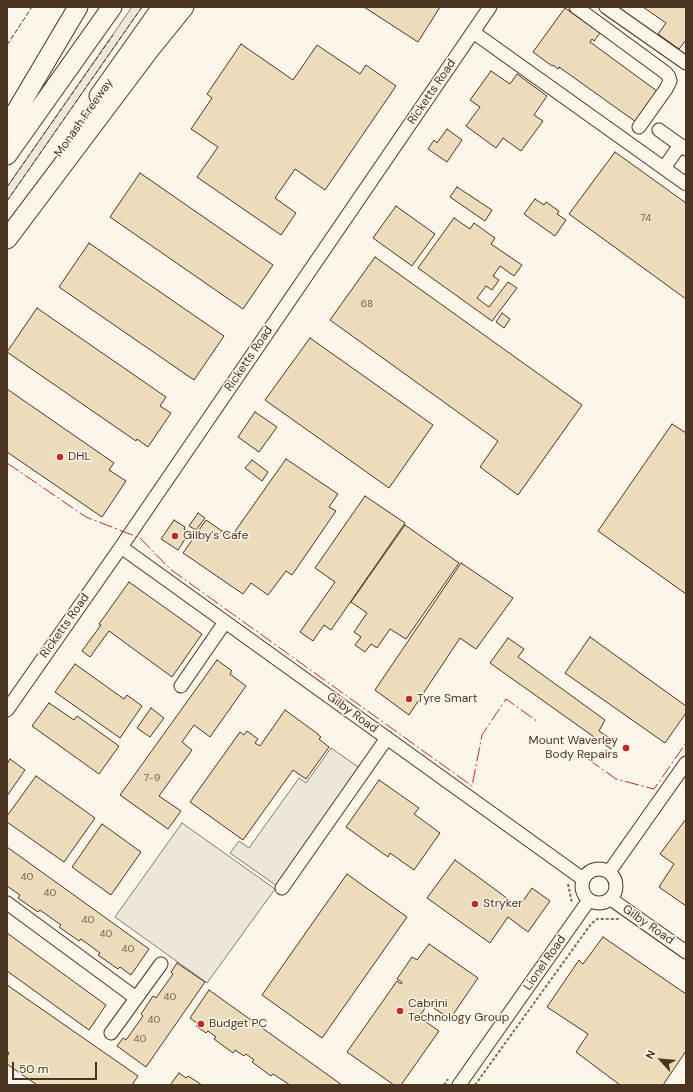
<!DOCTYPE html>
<html>
<head>
<meta charset="utf-8">
<style>
  body { margin:0 }
  #map { position:relative; width:693px; height:1092px; overflow:hidden; background:#fbf6e9; font-family:"DM Sans",sans-serif }
  canvas { display:block }
  .frame { position:absolute; inset:0; border:8px solid #4a3520; pointer-events:none }
  .north { position:absolute; left:641px; top:1040px; width:40px; height:40px; -webkit-text-stroke:3px #fbf6e9; paint-order:stroke; rotate:297deg; font-size:11px; font-weight:700; line-height:16px; text-align:center; color:#4a3520 }
  .north::after { content:''; display:block; margin:auto; width:14px; height:18px; background:#4a3520; clip-path:polygon(50% 0,100% 100%,50% 72%,0 100%) }
  .scale { position:absolute; left:12px; top:1062px; width:85px; height:18px; box-sizing:border-box; border:2px solid #4a3520; border-top:0; padding-left:5px; font-size:12px; line-height:14px; white-space:nowrap; color:#4a3520; -webkit-text-stroke:3px #fbf6e9; paint-order:stroke }
</style>
</head>
<body>
<div id="map">
<canvas width="693" height="1092"></canvas>
<div class="frame"></div>
<div class="north">N</div>
<div class="scale">50 m</div>
</div>
<script>
const c = document.querySelector('canvas').getContext('2d');
c.lineJoin = 'round';
function fillPath(path, color) { c.fillStyle = color; c.fill(path, 'evenodd'); }
const poly = rows => new Path2D(rows.map(r => 'M' + r).join(''));
function trace(path, color, width, dash) { c.strokeStyle = color; c.lineWidth = width; c.lineCap = dash ? 'butt' : 'round'; c.setLineDash(dash || []); c.stroke(path); }
function drawText(font, color, halo, rows, align = 'center') {
  c.font = font + ' "DM Sans",sans-serif'; c.lineWidth = 3; c.setLineDash([]); c.textBaseline = 'middle'; c.strokeStyle = halo; c.fillStyle = color; for (const [text, x, y, turn = 0] of rows) {
    c.save(); c.translate(x, y); c.rotate((+turn || 0) * Math.PI / 180); c.textAlign = isNaN(turn) ? turn : align; if (halo) c.strokeText(text, 0, 0); c.fillText(text, 0, 0); c.restore();
  }
}
const green = poly([
  [132,7,142,7,7,201,7,187,132,7]
]);
fillPath(green, '#ede6d9');
trace(green, '#887966', 1);
const parking = poly([
  [331,748,361,769,277,886,230,853,239,841,249,848,299,778,306,783,331,748],
  [182,823,275,889,207,983,115,917,182,823]
]);
fillPath(parking, '#ede7d9');
trace(parking, '#887966', 1);
const building = poly([
  [364,7,440,7,418,42,364,7],
  [643,7,686,7,686,40,679,49,658,34,666,23,643,7],
  [565,8,600,33,594,41,592,39,590,42,657,91,636,122,559,67,558,69,553,65,552,66,533,52,565,8],
  [241,44,293,80,317,45,360,74,366,65,396,86,325,190,295,169,275,198,296,213,281,235,197,177,218,147,191,129,212,98,207,94,241,44],
  [491,71,510,84,517,74,547,96,534,115,543,121,521,151,503,138,496,148,466,126,480,107,470,100,491,71],
  [447,129,462,140,447,162,428,149,434,140,437,143,447,129],
  [615,152,686,203,686,299,569,214,615,152],
  [140,173,273,265,243,309,110,217,140,173],
  [457,187,492,210,485,221,450,197,457,187],
  [535,199,544,205,546,202,559,211,557,214,566,220,555,236,524,214,535,199],
  [396,206,435,234,412,266,373,238,396,206],
  [454,218,470,229,474,223,495,238,491,244,522,265,514,276,500,266,493,276,499,280,492,290,486,286,477,298,489,307,508,282,517,288,492,321,418,268,454,218],
  [89,243,224,336,194,380,59,287,89,243],
  [375,257,582,405,518,495,480,467,498,441,330,320,375,257],
  [37,308,166,397,160,406,171,413,148,447,137,439,136,441,7,352,37,308],
  [502,313,510,319,504,328,496,322,502,313],
  [310,338,433,425,389,488,265,400,310,338],
  [7,389,114,463,109,470,126,481,102,517,7,452,7,389],
  [255,412,277,427,259,452,238,437,255,412],
  [672,424,686,433,686,594,598,531,672,424],
  [286,459,338,494,329,507,336,511,292,575,286,571,268,595,251,583,243,594,183,553,206,520,231,537,286,459],
  [252,460,268,472,262,481,245,468,252,460],
  [365,496,405,523,331,630,324,625,313,641,300,632,335,582,315,568,365,496],
  [198,513,205,518,196,530,189,526,198,513],
  [174,520,185,527,184,529,189,533,178,550,161,539,174,520],
  [405,525,459,563,406,639,390,629,377,648,371,644,365,652,355,645,361,637,354,632,367,613,351,602,405,525],
  [461,563,513,598,476,649,460,638,409,715,375,690,461,563],
  [129,582,202,634,172,677,109,631,90,657,82,651,101,625,99,624,129,582],
  [590,637,686,706,686,713,665,743,565,673,590,637],
  [508,638,524,649,518,657,605,720,599,731,616,742,611,749,490,663,508,638],
  [217,660,232,671,230,674,246,686,210,737,194,725,182,742,192,750,159,796,181,811,168,829,120,795,217,660],
  [75,664,124,699,127,695,142,706,120,738,55,692,75,664],
  [49,703,74,720,77,716,119,746,99,774,32,726,49,703],
  [151,708,164,718,150,737,137,728,151,708],
  [285,710,318,734,318,735,321,737,319,739,329,747,306,779,293,770,243,840,190,802,240,732,244,735,247,731,258,739,255,743,260,746,285,710],
  [10,759,25,770,7,796,7,764,10,759],
  [36,776,95,818,64,862,7,822,7,816,36,776],
  [379,780,419,808,414,814,440,833,414,870,390,853,388,857,346,827,379,780],
  [686,819,686,906,659,887,674,864,660,854,686,819],
  [102,824,141,852,111,895,72,867,102,824],
  [7,847,149,949,131,975,120,967,118,969,98,955,100,953,81,939,79,941,59,927,61,925,40,910,38,912,18,898,20,895,7,886,7,847],
  [455,860,519,907,532,888,550,901,528,932,508,917,490,943,427,898,455,860],
  [347,874,407,917,322,1038,262,995,347,874],
  [7,933,106,1005,89,1030,7,971,7,933],
  [603,937,686,994,686,1051,663,1085,620,1085,576,1052,588,1034,547,1007,579,960,583,964,603,937],
  [429,944,478,978,450,1019,428,1004,419,1017,439,1031,401,1085,394,1085,347,1052,397,981,401,984,402,982,397,979,412,957,417,960,429,944],
  [177,963,205,982,146,1067,117,1046,123,1038,126,1040,143,1016,141,1014,153,996,156,998,173,974,171,972,177,963],
  [7,985,138,1076,132,1085,37,1085,7,1064,7,1057,9,1053,7,1051,7,985],
  [209,990,342,1085,290,1085,273,1074,271,1076,252,1062,254,1060,246,1054,244,1056,235,1050,233,1053,214,1039,216,1037,208,1031,206,1033,196,1026,198,1024,190,1018,209,990],
  [179,1073,186,1078,188,1076,202,1085,170,1085,179,1073]
]);
fillPath(building, '#ecdcbc');
trace(building, '#4a3520', 1);
const minor = poly([
  [576,7,666,73,669,77,670,81,666,89,639,127],
  [606,7,686,63],
  [473,32,686,184],
  [659,130,680,145],
  [664,168,680,145,686,149],
  [121,547,583,879],
  [181,686,225,622],
  [7,710,121,547,490,7],
  '582 886a17 17 0 1 1 34 0a17 17 0 1 1-34 0Z',
  [609,872,686,763],
  [282,888,387,738],
  [611,899,686,952],
  [7,903,136,998],
  [111,1033,161,964],
  [459,1085,589,900]
]);
const highway = poly([
  [99,96,162,7],
  [7,127,78,7],
  [7,155,112,7],
  [7,239,150,49,184,7]
]);
trace(minor, '#4a3520', 15);
trace(highway, '#4a3520', 21);
trace(poly([
  [568,884,572,903],
  [444,1085,448,1079],
  [475,1085,591,924,597,919,618,919,618,918]
]), '#7f6f5c', 2, [3, 2]);
trace(minor, '#fbf6e9', 13);
trace(highway, '#fbf6e9', 19);
trace(poly([
  [7,45,32,7],
  [7,187,113,35],
  [7,201,142,7]
]), '#4a3520', 1, [5, 2]);
trace(poly([
  [7,463,86,517,140,538,170,569,472,786,482,735,506,699,538,722],
  [588,759,616,779,654,789,686,743]
]), '#c62828', 1, [14, 3, 2, 3]);
for (const [x, y, r, color] of [
  [60,457,4,"#c62828"],
  [175,536,4,"#c62828"],
  [409,699,4,"#c62828"],
  [626,748,4,"#c62828"],
  [475,904,4,"#c62828"],
  [400,1011,4,"#c62828"],
  [201,1024,4,"#c62828"]
]) { const dot = new Path2D(); dot.arc(x, y, r, 0, 2 * Math.PI); c.fillStyle = color; c.fill(dot); trace(dot, '#fbf6e9', 1.5); }
drawText('10px', '#725f47', null, [
  ["74",646,218],
  ["68",367,304],
  ["7-9",152,778],
  ["40",27,877],
  ["40",50,893],
  ["40",88,920],
  ["40",106,934],
  ["40",128,949],
  ["40",170,997],
  ["40",154,1020],
  ["40",140,1039]
]);
drawText('12px', '#4a3520', '#fbf6e9', [
  ["Ricketts Road",432,92,-56],
  ["Monash Freeway",84,118,-55],
  ["Ricketts Road",249,359,-56],
  ["Ricketts Road",65,626,-55],
  ["Gilby Road",352,713,36],
  ["Gilby Road",648,925,35],
  ["Lionel Road",545,963,-55]
]);
drawText('12px', '#4a3520', '#fbf6e9', [
  ["DHL",68,457],
  ["Gilby's Cafe",183,536],
  ["Tyre Smart",417,699],
  ["Mount Waverley",618,741,"right"],
  ["Body Repairs",618,755,"right"],
  ["Stryker",483,904],
  ["Cabrini",408,1004],
  ["Technology Group",408,1018],
  ["Budget PC",209,1024]
], 'left');
</script>
</body>
</html>
